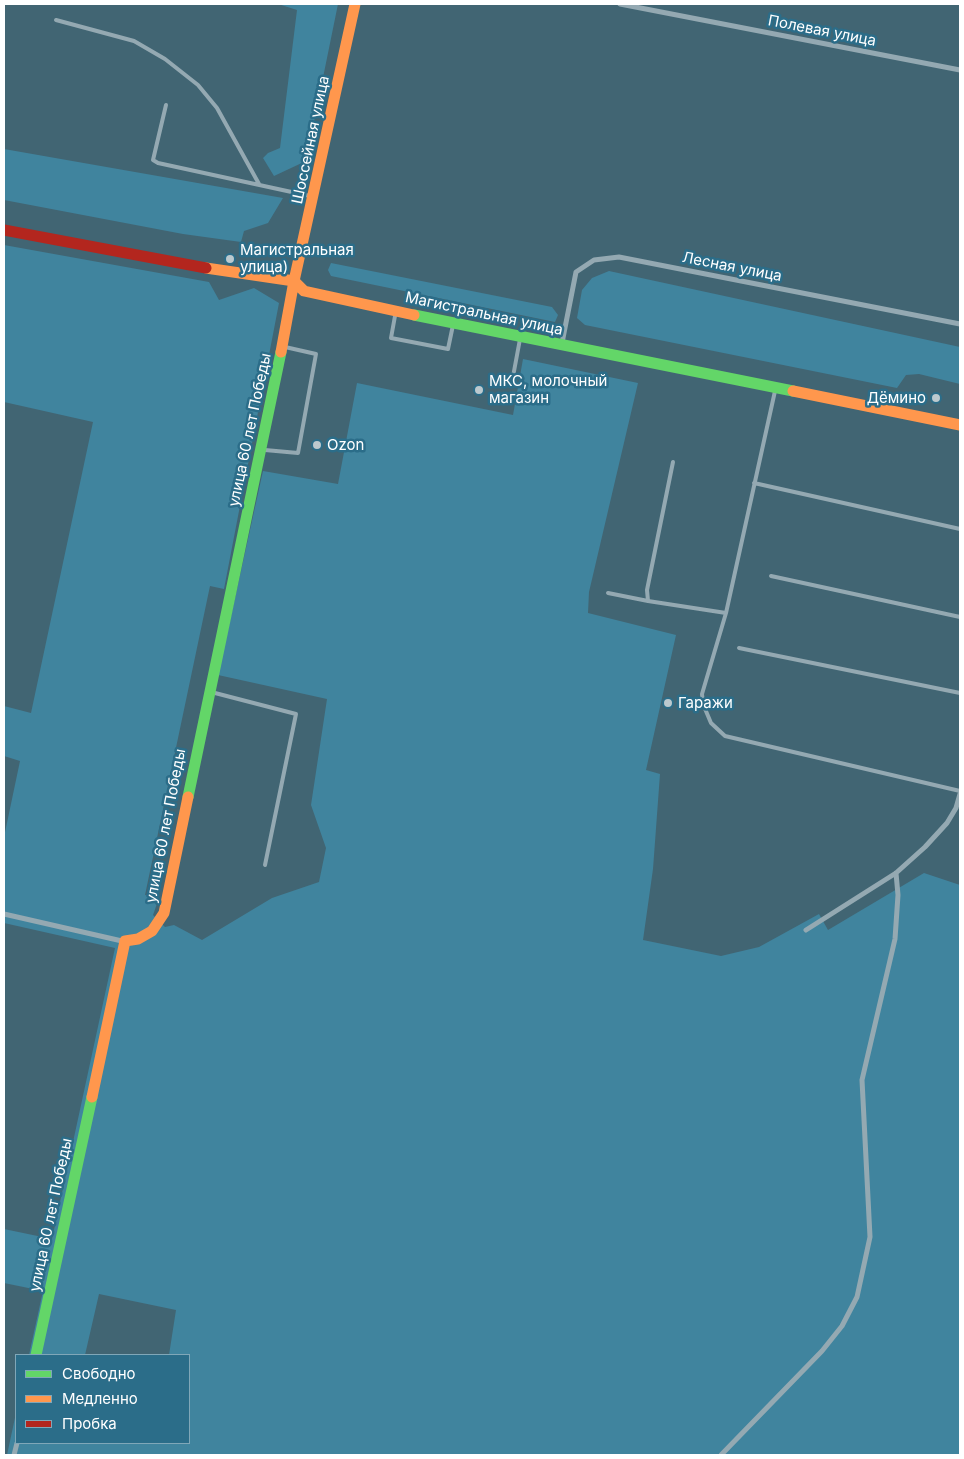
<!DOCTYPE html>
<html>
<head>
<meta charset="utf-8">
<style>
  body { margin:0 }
  #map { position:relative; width:964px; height:1459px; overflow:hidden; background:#416573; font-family:Inter,sans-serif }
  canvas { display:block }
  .frame { position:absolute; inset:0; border:5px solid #fff; pointer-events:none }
  .legend { position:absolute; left:15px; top:1354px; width:175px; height:90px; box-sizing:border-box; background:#2b6d89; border:1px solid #80a7b8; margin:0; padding:6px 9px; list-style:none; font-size:15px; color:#fff }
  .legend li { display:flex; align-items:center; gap:10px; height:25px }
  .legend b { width:25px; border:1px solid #80a7b8 }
</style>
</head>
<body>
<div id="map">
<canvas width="964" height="1459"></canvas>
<div class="frame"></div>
<ul class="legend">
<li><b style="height:6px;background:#63d668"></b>Свободно</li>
<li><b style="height:6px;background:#ff974d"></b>Медленно</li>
<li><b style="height:6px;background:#b3261e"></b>Пробка</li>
</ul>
</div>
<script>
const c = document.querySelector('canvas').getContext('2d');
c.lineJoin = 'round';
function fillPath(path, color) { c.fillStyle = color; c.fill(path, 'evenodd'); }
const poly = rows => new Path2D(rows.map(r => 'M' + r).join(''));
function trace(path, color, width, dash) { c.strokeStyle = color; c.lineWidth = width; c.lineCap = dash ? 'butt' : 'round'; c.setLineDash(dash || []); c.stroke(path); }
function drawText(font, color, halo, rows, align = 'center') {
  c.font = font + ' Inter,sans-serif'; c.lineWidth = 5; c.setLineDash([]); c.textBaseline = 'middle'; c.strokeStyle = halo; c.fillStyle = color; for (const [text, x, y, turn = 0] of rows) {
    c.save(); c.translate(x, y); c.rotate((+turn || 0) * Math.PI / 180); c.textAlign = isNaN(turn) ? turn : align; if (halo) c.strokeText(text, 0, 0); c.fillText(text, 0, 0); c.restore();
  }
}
fillPath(poly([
  [278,4,338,4,306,161,274,176,263,158,268,153,280,148,297,10],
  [4,149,283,198,268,223,244,231,241,242,183,234,4,200],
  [4,245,209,282,219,300,254,288,279,303,224,589,210,586,145,895,159,898,153,915,165,927,174,925,202,940,272,898,319,882,326,848,311,805,327,699,218,675,263,471,338,484,357,383,513,415,523,359,638,383,589,592,588,613,676,635,646,770,660,774,653,869,643,940,721,956,759,947,819,914,828,930,924,873,960,885,960,1455,7,1455,16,1413,16,1443,189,1443,189,1355,169,1355,176,1310,99,1294,85,1355,29,1355,43,1291,4,1283,4,1229,52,1239,115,948,4,923,4,837,20,761,4,756,4,706,31,713,93,422,4,402],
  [331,263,552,307,558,315,555,322,331,276,328,270],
  [609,271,960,347,960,384,919,374,906,375,897,388,585,325,577,318,582,290,592,278]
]), '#40849e');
trace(poly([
  [56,20,134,41,165,59,198,85,217,108,259,184],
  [166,105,153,160,158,163,310,196],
  [395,316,391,338,448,349,453,325],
  [512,382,520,339],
  [265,450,298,453,316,354,285,347],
  [673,462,647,590,648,601,726,613,775,391],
  [754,483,960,529],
  [771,576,960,617],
  [608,593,648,601],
  [726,613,702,694,703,704,711,723,725,736,960,791],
  [739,648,960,693],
  [215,693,296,714,265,865]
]), '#94a9b2', 4);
trace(poly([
  [620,4,960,70],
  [562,343,576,272,594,260,619,257,960,324],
  [4,914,122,941],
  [806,930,896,873,925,847,947,823,956,808,960,794],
  [14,1455,17,1443],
  [721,1455,822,1351,842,1326,857,1297,870,1237,862,1080,895,939,898,895,896,873]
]), '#94a9b2', 5);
trace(poly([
  [414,315,793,391],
  [188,797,281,352],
  [36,1355,92,1097]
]), '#63d668', 11);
trace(poly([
  [206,268,294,281,304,291,414,315],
  [281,352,294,281,355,4],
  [793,391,960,425],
  [92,1097,125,941,138,939,152,931,164,913,188,797]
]), '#ff974d', 11);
trace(poly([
  [4,230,206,268]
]), '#b3261e', 11);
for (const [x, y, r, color] of [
  [230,259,5,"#bcc9ce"],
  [479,390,5,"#bcc9ce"],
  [936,398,5,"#bcc9ce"],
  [317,445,5,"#bcc9ce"],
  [668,703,5,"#bcc9ce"]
]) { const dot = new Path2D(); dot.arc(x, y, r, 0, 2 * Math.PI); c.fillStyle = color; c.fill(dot); trace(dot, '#2b6d89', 2); }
drawText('15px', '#fff', '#2b6d89', [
  ["Полевая улица",822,31,11],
  ["Шоссейная улица",311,140,-78],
  ["Лесная улица",732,267,11],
  ["Магистральная улица",484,314,12],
  ["улица 60 лет Победы",250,430,-78],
  ["улица 60 лет Победы",166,826,-79],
  ["улица 60 лет Победы",51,1215,-78]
]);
drawText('15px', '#fff', '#2b6d89', [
  ["Магистральная",240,250],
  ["улица)",240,267],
  ["МКС, молочный",489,381],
  ["магазин",489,398],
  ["Дёмино",926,398,"right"],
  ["Ozon",327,445],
  ["Гаражи",678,703]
], 'left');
</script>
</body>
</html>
